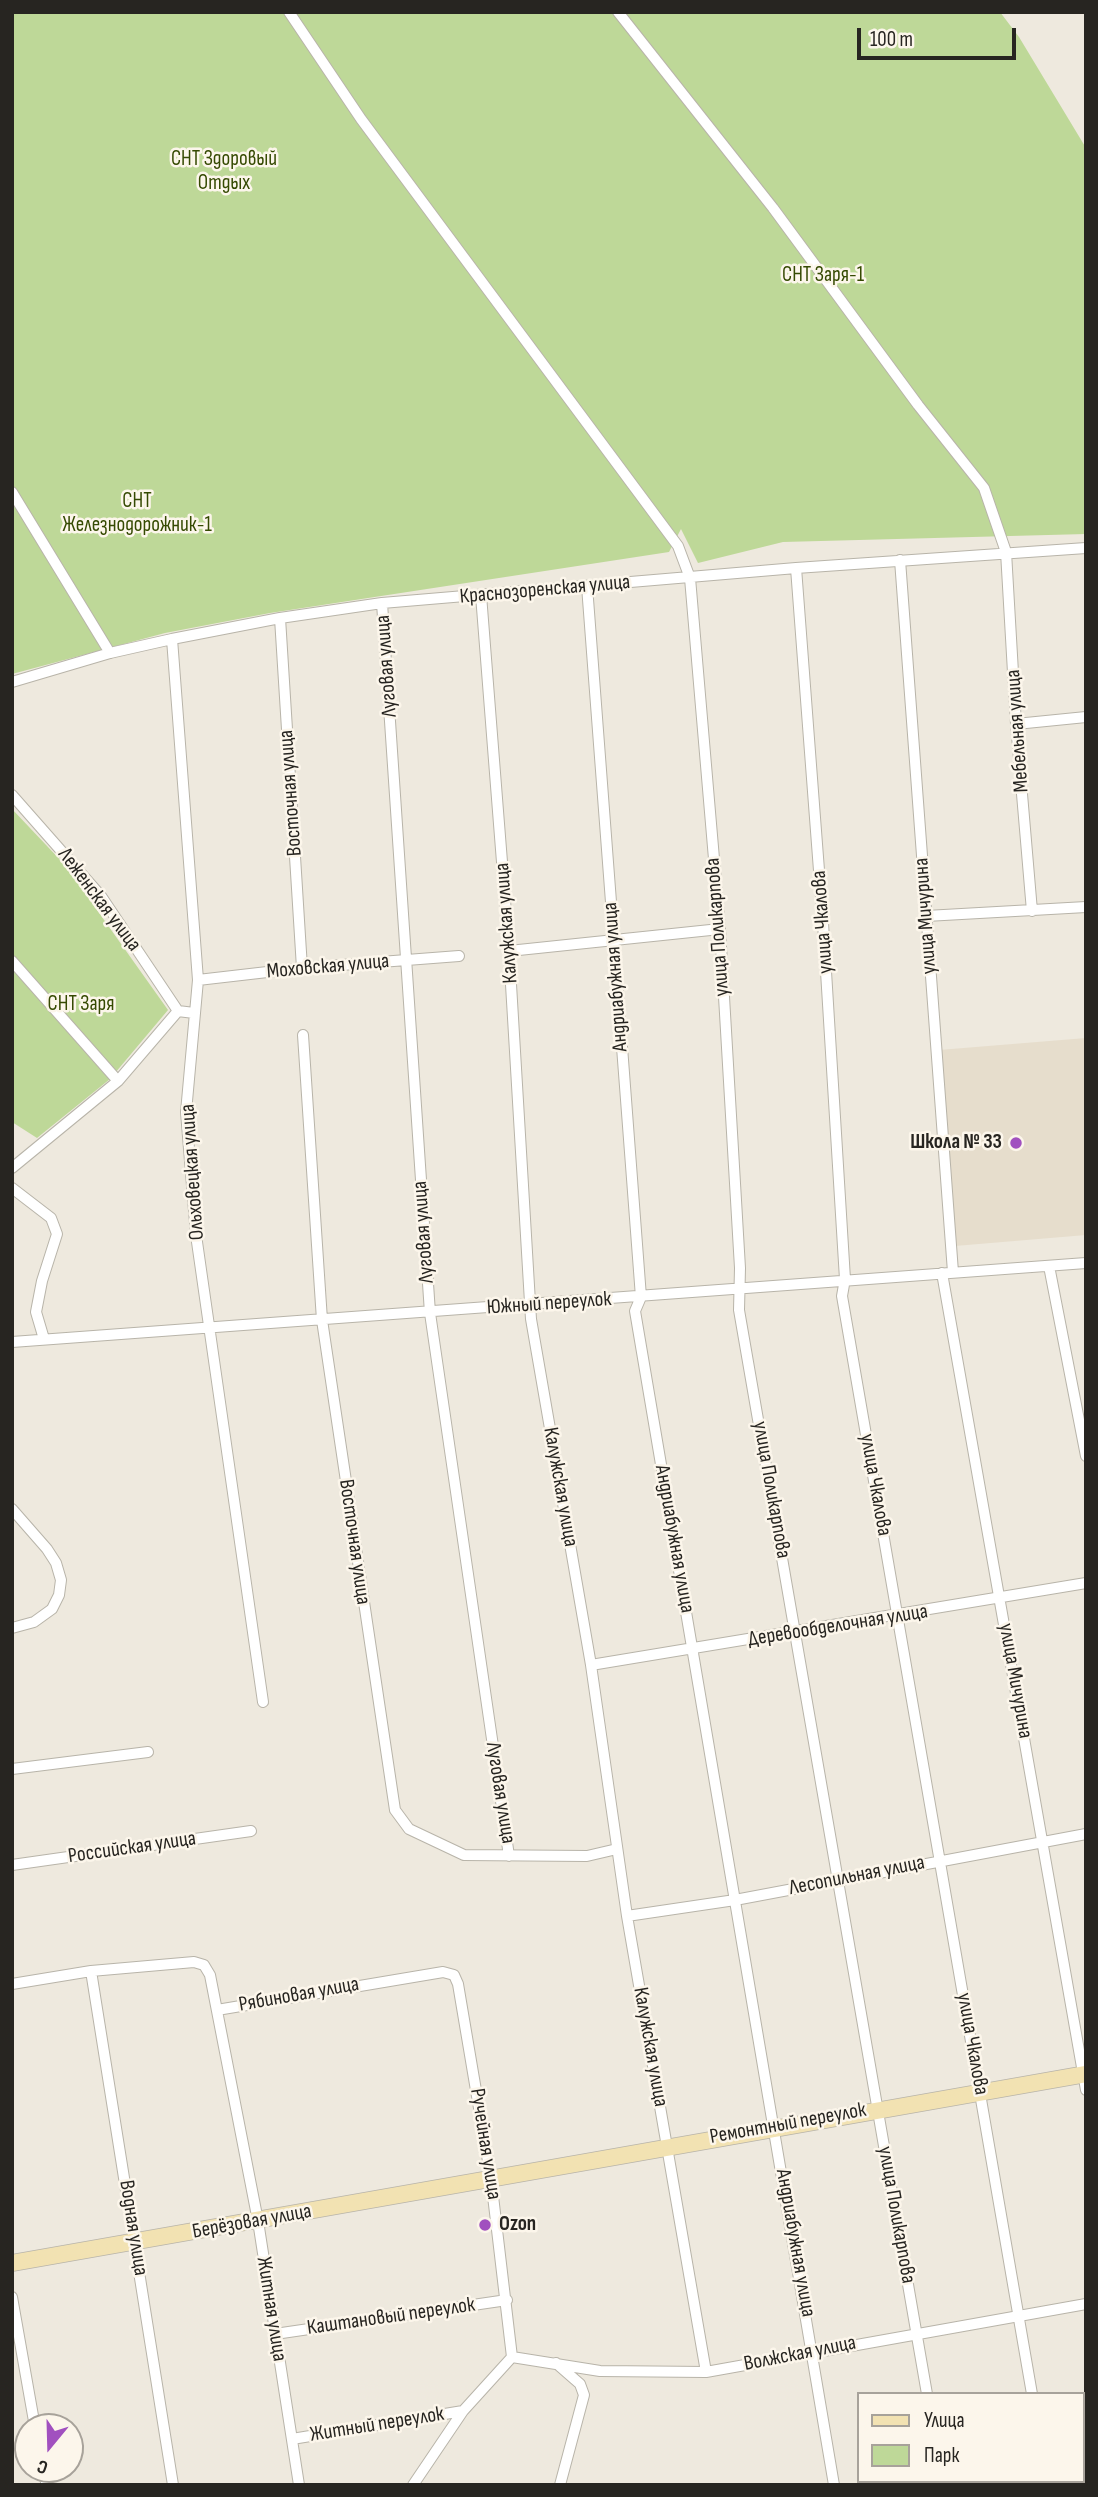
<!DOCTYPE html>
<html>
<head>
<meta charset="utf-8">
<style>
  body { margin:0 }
  #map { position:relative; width:1098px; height:2497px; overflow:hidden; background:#eee9de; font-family:"Sofia Sans Condensed",sans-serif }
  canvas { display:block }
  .frame { position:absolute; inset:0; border:14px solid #272521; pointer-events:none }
  .legend { position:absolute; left:857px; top:2392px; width:228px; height:91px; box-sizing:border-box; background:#fcf6eb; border:2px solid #a7a29a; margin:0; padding:9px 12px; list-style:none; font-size:21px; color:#272521 }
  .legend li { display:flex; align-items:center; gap:14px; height:35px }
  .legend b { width:35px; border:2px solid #a7a29a }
  .north { position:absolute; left:14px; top:2413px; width:70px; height:70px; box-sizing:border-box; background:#fcf6eb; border:2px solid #a7a29a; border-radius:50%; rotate:199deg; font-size:19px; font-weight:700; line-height:28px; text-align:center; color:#272521 }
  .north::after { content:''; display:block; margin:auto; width:24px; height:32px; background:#a150bf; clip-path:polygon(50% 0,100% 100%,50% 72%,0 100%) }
  .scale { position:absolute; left:857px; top:28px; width:159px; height:32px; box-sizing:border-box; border:4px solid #272521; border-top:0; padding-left:9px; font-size:21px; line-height:24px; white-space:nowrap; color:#272521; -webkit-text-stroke:5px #fcf6eb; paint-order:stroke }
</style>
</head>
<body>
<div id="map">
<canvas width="1098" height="2497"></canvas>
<div class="frame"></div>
<ul class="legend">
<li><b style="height:9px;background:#f2e2b2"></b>Улица</li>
<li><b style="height:19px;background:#bed898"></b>Парк</li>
</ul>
<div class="north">С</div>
<div class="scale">100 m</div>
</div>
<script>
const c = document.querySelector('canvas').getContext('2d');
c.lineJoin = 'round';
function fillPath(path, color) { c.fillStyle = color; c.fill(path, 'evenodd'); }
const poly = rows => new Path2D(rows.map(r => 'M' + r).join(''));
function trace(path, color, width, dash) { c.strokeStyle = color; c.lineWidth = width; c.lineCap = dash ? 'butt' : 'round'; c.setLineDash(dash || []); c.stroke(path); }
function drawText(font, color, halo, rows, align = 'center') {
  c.font = font + ' "Sofia Sans Condensed",sans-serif'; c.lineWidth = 5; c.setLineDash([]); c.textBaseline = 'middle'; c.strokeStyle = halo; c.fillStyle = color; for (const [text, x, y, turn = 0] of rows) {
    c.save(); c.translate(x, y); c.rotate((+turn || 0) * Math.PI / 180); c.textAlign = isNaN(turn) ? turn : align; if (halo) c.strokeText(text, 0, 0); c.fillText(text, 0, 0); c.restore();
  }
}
fillPath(poly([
  [1086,1038,1086,1235,955,1246,939,1050]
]), '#e6ddcc');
fillPath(poly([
  [12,12,1000,12,1019,37,1086,148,1086,534,783,542,698,563,681,529,669,552,270,613,165,633,12,674],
  [12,809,65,865,168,1010,110,1079,37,1138,12,1122]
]), '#bed898');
const minor = poly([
  [289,12,361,119,678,546,690,578,720,929,740,1268,739,1310,927,2394],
  [618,12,773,208,918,405,984,488,1006,552,1016,724,1032,911],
  [12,492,110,653],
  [900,560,953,1272],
  [796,568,823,923,845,1279,842,1296,1032,2394],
  [587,586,641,1297,635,1311,834,2485],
  [481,595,509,951,531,1319,591,1665,627,1916,706,2372],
  [382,603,430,1313,509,1856],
  [280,618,302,968],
  [172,639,198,980,186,1112,196,1235,263,1702],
  [12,682,110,653,172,639,280,618,382,603,796,568,1086,548],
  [1016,724,1086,717],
  [12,795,101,896,178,1011,194,1013],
  [926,916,1086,907],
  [509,951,720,929],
  [12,961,118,1081],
  [198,980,302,968,459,956],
  [303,1035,322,1320,395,1810,409,1829,464,1855,587,1856,617,1849],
  [12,1168,118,1081,178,1011],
  [12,1188,51,1218,57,1234,42,1281,36,1312,44,1339],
  [1049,1266,1086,1456],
  [942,1273,1086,2090],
  [12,1342,1086,1263],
  [12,1509,47,1549,56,1563,61,1580,59,1595,52,1609,34,1622,12,1628],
  [591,1665,1086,1583],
  [12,1769,148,1752],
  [12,1865,251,1831],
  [627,1916,735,1900,1086,1834],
  [91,1971,173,2485],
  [12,1984,91,1971,194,1962,204,1965,210,1975,258,2221,299,2485],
  [217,2010,443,1972,454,1975,458,1984,491,2179,512,2357],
  [12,2297,35,2427],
  [275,2334,507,2300],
  [512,2357,600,2371,706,2372,1086,2304],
  [556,2363,580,2384,584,2395,560,2485],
  [292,2439,463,2411],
  [42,2469,47,2485],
  [940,2481,941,2485],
  [1045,2481,1046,2485],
  [413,2485,463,2411,512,2357]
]);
const secondary = poly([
  [12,2263,1086,2074]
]);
trace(minor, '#b8b4a9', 12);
trace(secondary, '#b8b4a9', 18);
trace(minor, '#fff', 10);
trace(secondary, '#f2e2b2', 16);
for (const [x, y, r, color] of [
  [1016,1143,7,"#a150bf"],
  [485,2225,7,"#a150bf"]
]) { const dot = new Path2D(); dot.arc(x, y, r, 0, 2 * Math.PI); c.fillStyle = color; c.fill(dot); trace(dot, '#fcf6eb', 2.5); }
drawText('21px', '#354a02', '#fcf6eb', [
  ["СНТ Здоровый",224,160],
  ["Отдых",224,184],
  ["СНТ Заря-1",823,276],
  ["СНТ",137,502],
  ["Железнодорожник-1",137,526],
  ["СНТ Заря",81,1005]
]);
drawText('21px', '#272521', '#fcf6eb', [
  ["Краснозоренская улица",545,590,-5],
  ["Луговая улица",387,666,-94],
  ["Мебельная улица",1018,731,-94],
  ["Восточная улица",291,793,-94],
  ["Леженская улица",99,900,53],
  ["улица Мичурина",926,916,-94],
  ["улица Чкалова",823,922,-94],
  ["Калужская улица",507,923,-94],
  ["улица Поликарпова",718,927,-94],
  ["Моховская улица",328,967,-5],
  ["Андриабужная улица",616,977,-94],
  ["Ольховецкая улица",193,1172,-94],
  ["Луговая улица",424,1232,-94],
  ["Южный переулок",549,1304,-4],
  ["улица Чкалова",875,1485,80],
  ["Калужская улица",560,1487,80],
  ["улица Поликарпова",771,1490,80],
  ["Андриабужная улица",674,1539,80],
  ["Восточная улица",354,1542,82],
  ["Деревообделочная улица",838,1626,-9],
  ["улица Мичурина",1015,1681,80],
  ["Луговая улица",500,1793,81],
  ["Российская улица",132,1848,-8],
  ["Лесопильная улица",857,1876,-11],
  ["Рябиновая улица",299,1995,-10],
  ["улица Чкалова",972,2044,80],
  ["Калужская улица",650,2047,80],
  ["Ремонтный переулок",788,2124,-10],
  ["Ручейная улица",485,2144,81],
  ["улица Поликарпова",896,2215,80],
  ["Берёзовая улица",252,2222,-10],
  ["Водная улица",133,2228,81],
  ["Андриабужная улица",795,2243,80],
  ["Житная улица",271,2309,81],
  ["Каштановый переулок",391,2317,-8],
  ["Волжская улица",800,2354,-11],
  ["Житный переулок",377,2425,-9]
]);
drawText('bold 21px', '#272521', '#fcf6eb', [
  ["Школа № 33",1002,1143],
  ["Ozon",499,2225,"left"]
], 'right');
</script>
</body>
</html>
